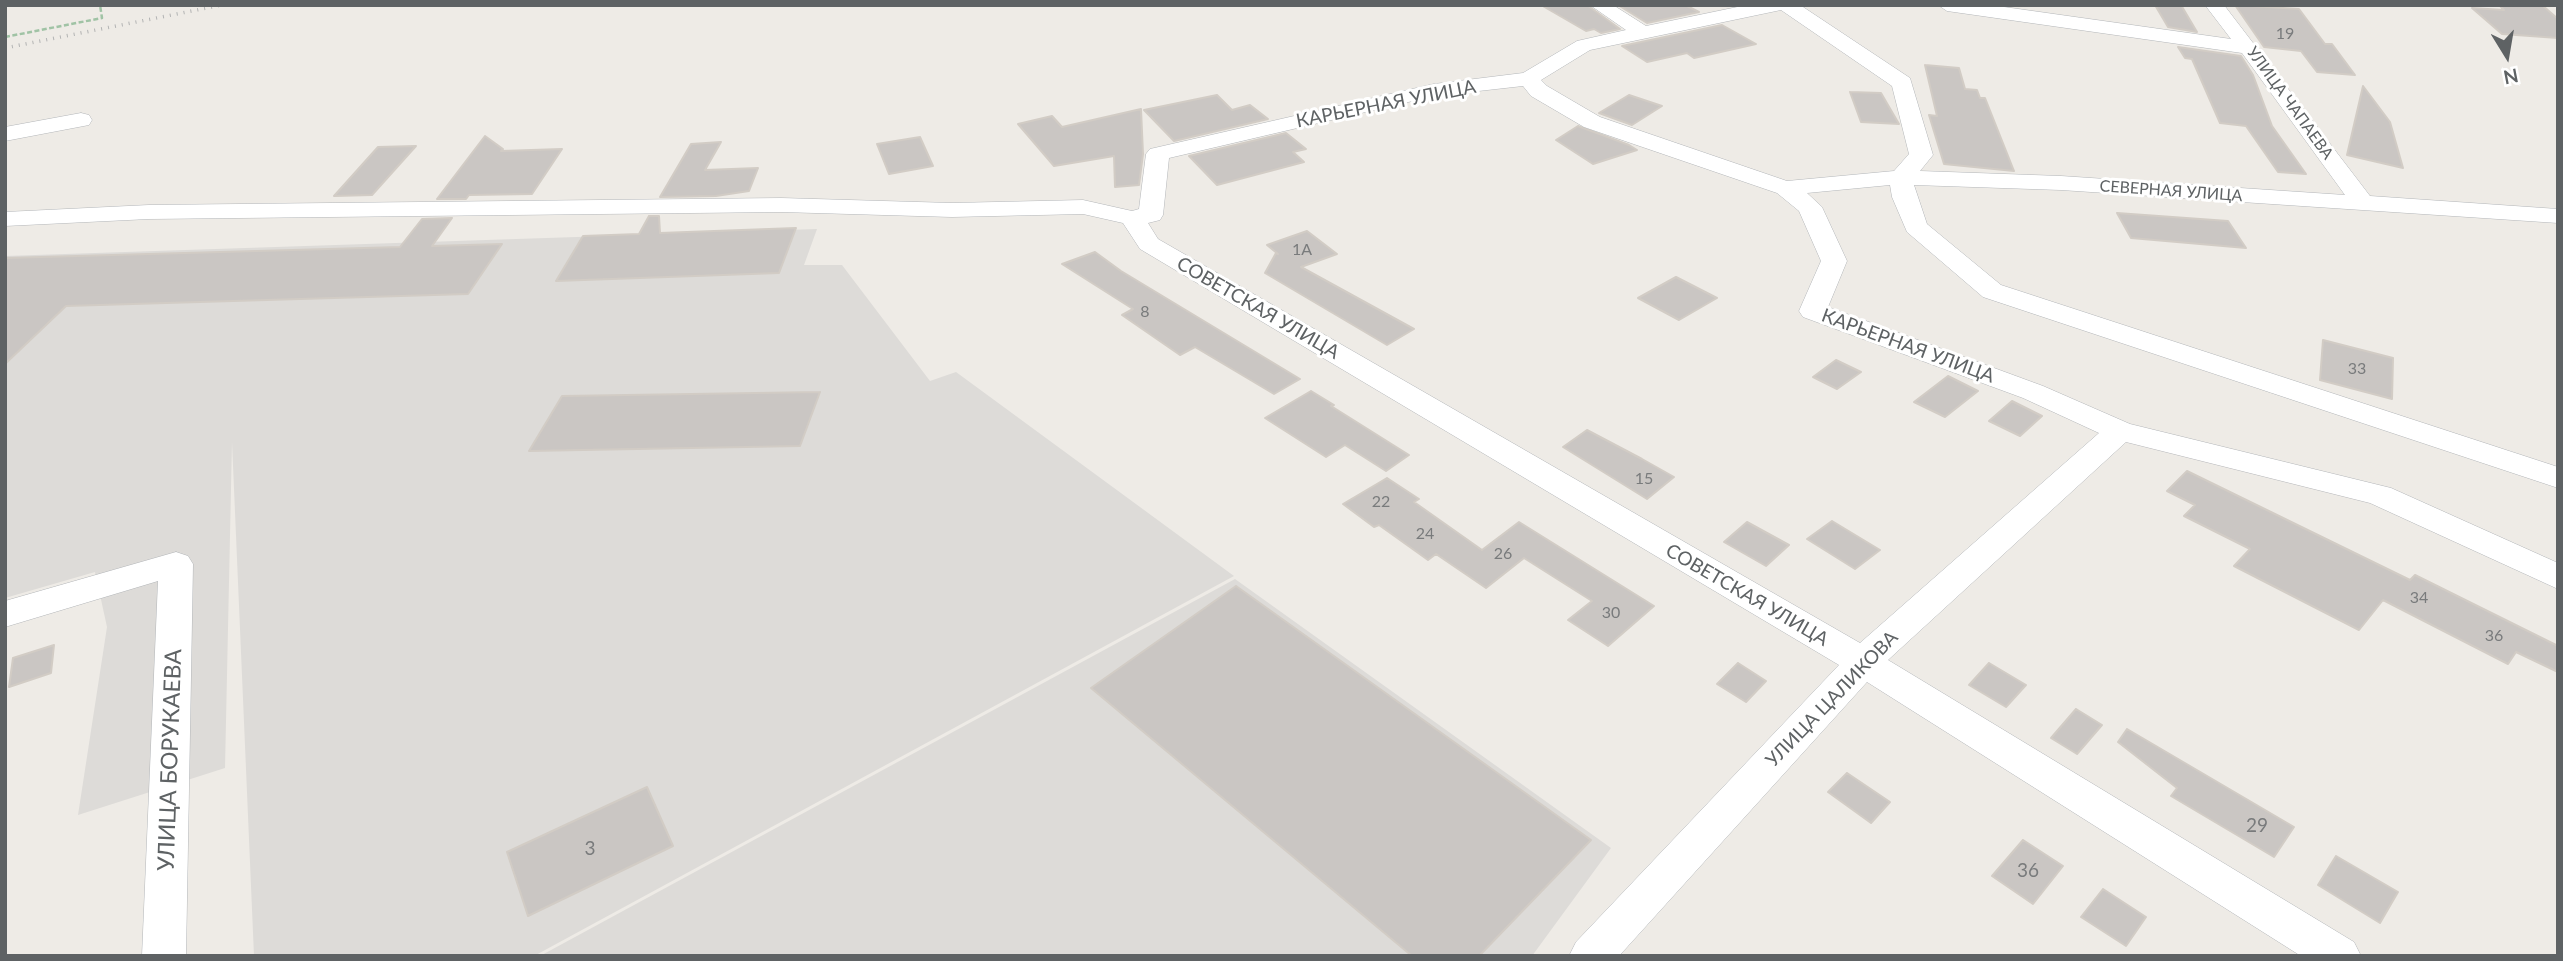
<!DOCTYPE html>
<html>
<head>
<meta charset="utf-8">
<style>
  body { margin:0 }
  #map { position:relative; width:2563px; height:961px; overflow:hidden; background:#eeebe6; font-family:Lato,sans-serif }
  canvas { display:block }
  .frame { position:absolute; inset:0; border:7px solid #5e6264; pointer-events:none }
  .north { position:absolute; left:2472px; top:21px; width:70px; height:70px; -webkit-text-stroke:5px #fff; paint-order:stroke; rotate:169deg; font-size:19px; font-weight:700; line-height:28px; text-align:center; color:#5e6264 }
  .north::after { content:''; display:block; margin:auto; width:24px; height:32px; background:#5e6264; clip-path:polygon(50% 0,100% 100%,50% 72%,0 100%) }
</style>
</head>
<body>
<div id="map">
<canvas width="2563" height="961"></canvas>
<div class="frame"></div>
<div class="north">N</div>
</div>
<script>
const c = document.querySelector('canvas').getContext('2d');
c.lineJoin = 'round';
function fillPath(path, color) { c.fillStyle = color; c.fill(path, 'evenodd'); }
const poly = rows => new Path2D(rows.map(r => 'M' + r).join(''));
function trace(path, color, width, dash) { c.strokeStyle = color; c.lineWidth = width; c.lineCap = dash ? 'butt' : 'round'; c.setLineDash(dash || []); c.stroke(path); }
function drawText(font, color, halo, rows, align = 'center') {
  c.font = font + ' Lato,sans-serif'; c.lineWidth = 6; c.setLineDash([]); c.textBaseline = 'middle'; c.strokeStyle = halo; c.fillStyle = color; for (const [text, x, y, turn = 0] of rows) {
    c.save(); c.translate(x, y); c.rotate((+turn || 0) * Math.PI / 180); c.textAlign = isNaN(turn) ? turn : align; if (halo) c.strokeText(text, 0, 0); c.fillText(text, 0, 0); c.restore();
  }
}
fillPath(poly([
  [817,229,804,265,842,265,930,381,956,372,1234,576,534,956,254,956,232,442,225,768,78,815,107,627,95,572,5,598,5,256],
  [1235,579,1611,848,1532,956,540,956]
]), '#dddbd8');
const building = poly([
  [1541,5,1587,5,1620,29,1601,33,1594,29,1586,31,1541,5],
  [1618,5,1685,5,1699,12,1647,23,1618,5],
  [2155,5,2181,5,2197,32,2168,27,2155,5],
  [2235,5,2299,9,2325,44,2332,44,2355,75,2317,72,2301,51,2264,47,2235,5],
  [2499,5,2542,5,2558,19,2558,38,2502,34,2472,8,2504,10,2499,5],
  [1722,25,1756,44,1694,58,1687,53,1647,62,1622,46,1722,25],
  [2178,47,2241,56,2253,75,2272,126,2306,174,2278,172,2246,126,2220,123,2192,59,2185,58,2178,47],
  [1925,65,1959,68,1965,89,1977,90,1980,98,1985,98,2014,171,1944,164,1929,115,1937,116,1925,65],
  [2363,86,2390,122,2403,168,2347,155,2363,86],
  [1850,92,1881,93,1899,124,1861,122,1850,92],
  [1217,95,1232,110,1250,105,1268,119,1174,141,1144,110,1217,95],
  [1629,95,1662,106,1632,125,1599,113,1629,95],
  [1141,109,1143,154,1139,185,1115,187,1114,156,1054,166,1018,124,1052,116,1062,127,1141,109],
  [1578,126,1629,145,1637,150,1593,164,1556,140,1578,126],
  [1286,133,1306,149,1293,152,1304,162,1217,185,1189,156,1286,133],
  [485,136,503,149,501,151,562,149,532,194,469,195,466,199,437,199,485,136],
  [920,137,933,166,889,174,877,144,920,137],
  [721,142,705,170,758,168,749,191,716,196,660,197,691,144,721,142],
  [416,146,372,195,334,196,378,147,416,146],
  [2117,213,2228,221,2246,248,2131,238,2117,213],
  [649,216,659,216,660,233,796,228,779,273,556,281,583,236,639,234,649,216],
  [452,218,432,246,502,244,468,294,66,306,5,364,5,258,400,247,422,219,452,218],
  [1307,231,1337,254,1301,267,1414,329,1387,345,1265,273,1276,253,1278,254,1267,245,1307,231],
  [1095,252,1121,271,1300,379,1274,394,1195,347,1180,355,1122,315,1133,309,1062,264,1095,252],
  [1676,277,1717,298,1679,320,1638,298,1676,277],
  [2323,340,2393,358,2392,399,2320,380,2323,340],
  [1836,360,1861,372,1837,389,1813,377,1836,360],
  [1948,376,1978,391,1945,417,1914,402,1948,376],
  [1311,391,1334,405,1331,406,1409,455,1386,471,1345,445,1326,457,1265,418,1311,391],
  [820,392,800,446,529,451,562,396,820,392],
  [2012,401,2042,416,2020,436,1989,421,2012,401],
  [1587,430,1642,459,1674,477,1647,499,1563,447,1587,430],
  [2187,471,2410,580,2415,575,2558,646,2558,672,2516,652,2508,664,2383,600,2359,630,2234,566,2250,549,2184,516,2195,505,2167,491,2187,471],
  [1387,478,1419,499,1414,502,1482,550,1519,522,1654,606,1608,646,1568,620,1592,601,1524,558,1486,588,1436,554,1428,560,1379,525,1374,527,1343,504,1387,478],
  [1832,521,1880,550,1855,569,1807,539,1832,521],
  [1747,522,1789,545,1766,566,1724,542,1747,522],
  [1236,586,1591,840,1479,956,1412,956,1091,688,1236,586],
  [54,645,51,673,9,687,13,658,54,645],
  [1738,663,1766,681,1746,702,1717,684,1738,663],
  [1989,663,2026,685,2006,707,1969,685,1989,663],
  [2076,709,2102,725,2077,754,2051,738,2076,709],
  [2127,729,2294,827,2274,857,2171,796,2177,788,2118,742,2127,729],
  [1847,773,1890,802,1871,823,1828,792,1847,773],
  [647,787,673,846,528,916,507,852,647,787],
  [2023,840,2063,866,2033,904,1992,876,2023,840],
  [2336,856,2398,892,2380,923,2318,885,2336,856],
  [2103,889,2146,917,2126,946,2081,917,2103,889]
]);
fillPath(building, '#cac6c3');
trace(building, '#d2ccc5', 2);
const street = poly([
  [1590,5,1613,5,1646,26,1747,5,1800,5,1910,78,1933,155,1920,171,2061,176,2345,195,2242,53,1947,11,1938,5,1990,5,2231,39,2205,5,2224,5,2370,196,2558,209,2558,223,2061,190,1914,185,1927,224,2001,285,2558,467,2558,488,1983,297,1907,232,1892,197,1890,185,1807,193,1822,207,1847,261,1828,307,2043,386,2130,424,2391,488,2558,563,2558,589,2370,503,2126,442,1888,660,2354,942,2361,956,2301,956,1867,682,1619,956,1569,956,1576,942,1839,665,1140,249,1123,223,1083,214,952,217,781,212,149,219,5,226,5,212,149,205,781,198,952,203,1083,200,1132,211,1139,209,1146,154,1150,149,1434,84,1523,73,1577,41,1626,30,1590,5],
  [1781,10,1892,86,1909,154,1894,171,1787,181,1600,117,1547,86,1541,80,1590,50,1781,10],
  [1523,86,1531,96,1584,127,1777,193,1799,211,1821,261,1799,311,1803,317,2023,398,2099,433,1860,643,1158,239,1148,223,1160,220,1163,215,1169,158,1434,96,1523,86],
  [81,113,89,115,92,120,89,125,5,141,5,127,81,113],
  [176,552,188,556,193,564,186,956,142,956,158,581,5,627,5,601,176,552]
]);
trace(street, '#b3b6b9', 1);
trace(poly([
  [5,6,8,5],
  [5,37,102,18,100,5]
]), '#a0c3a5', 2.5, [5, 2.5]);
fillPath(street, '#fff');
trace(poly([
  [5,48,222,5]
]), '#b2b3b3', 3.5, [1, 6]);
drawText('16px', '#797b7c', null, [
  ["19",2285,34],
  ["1А",1302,250],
  ["8",1145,312],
  ["33",2357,369],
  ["15",1644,479],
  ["22",1381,502],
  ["24",1425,534],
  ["26",1503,554],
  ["34",2419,598],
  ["30",1611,613],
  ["36",2494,636]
]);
drawText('16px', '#5e6264', '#fff', [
  ["УЛИЦА ЧАПАЕВА",2290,103,54],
  ["СЕВЕРНАЯ УЛИЦА",2171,191,4]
]);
drawText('19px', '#5e6264', '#fff', [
  ["КАРЬЕРНАЯ УЛИЦА",1386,104,-11],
  ["СОВЕТСКАЯ УЛИЦА",1258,308,30],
  ["КАРЬЕРНАЯ УЛИЦА",1908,346,20],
  ["СОВЕТСКАЯ УЛИЦА",1747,595,30],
  ["УЛИЦА ЦАЛИКОВА",1832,699,-46]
]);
drawText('19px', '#797b7c', null, [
  ["29",2257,826],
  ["3",590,849],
  ["36",2028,871]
]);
drawText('23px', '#5e6264', '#fff', [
  ["УЛИЦА БОРУКАЕВА",170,760,-88]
]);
</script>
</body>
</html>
